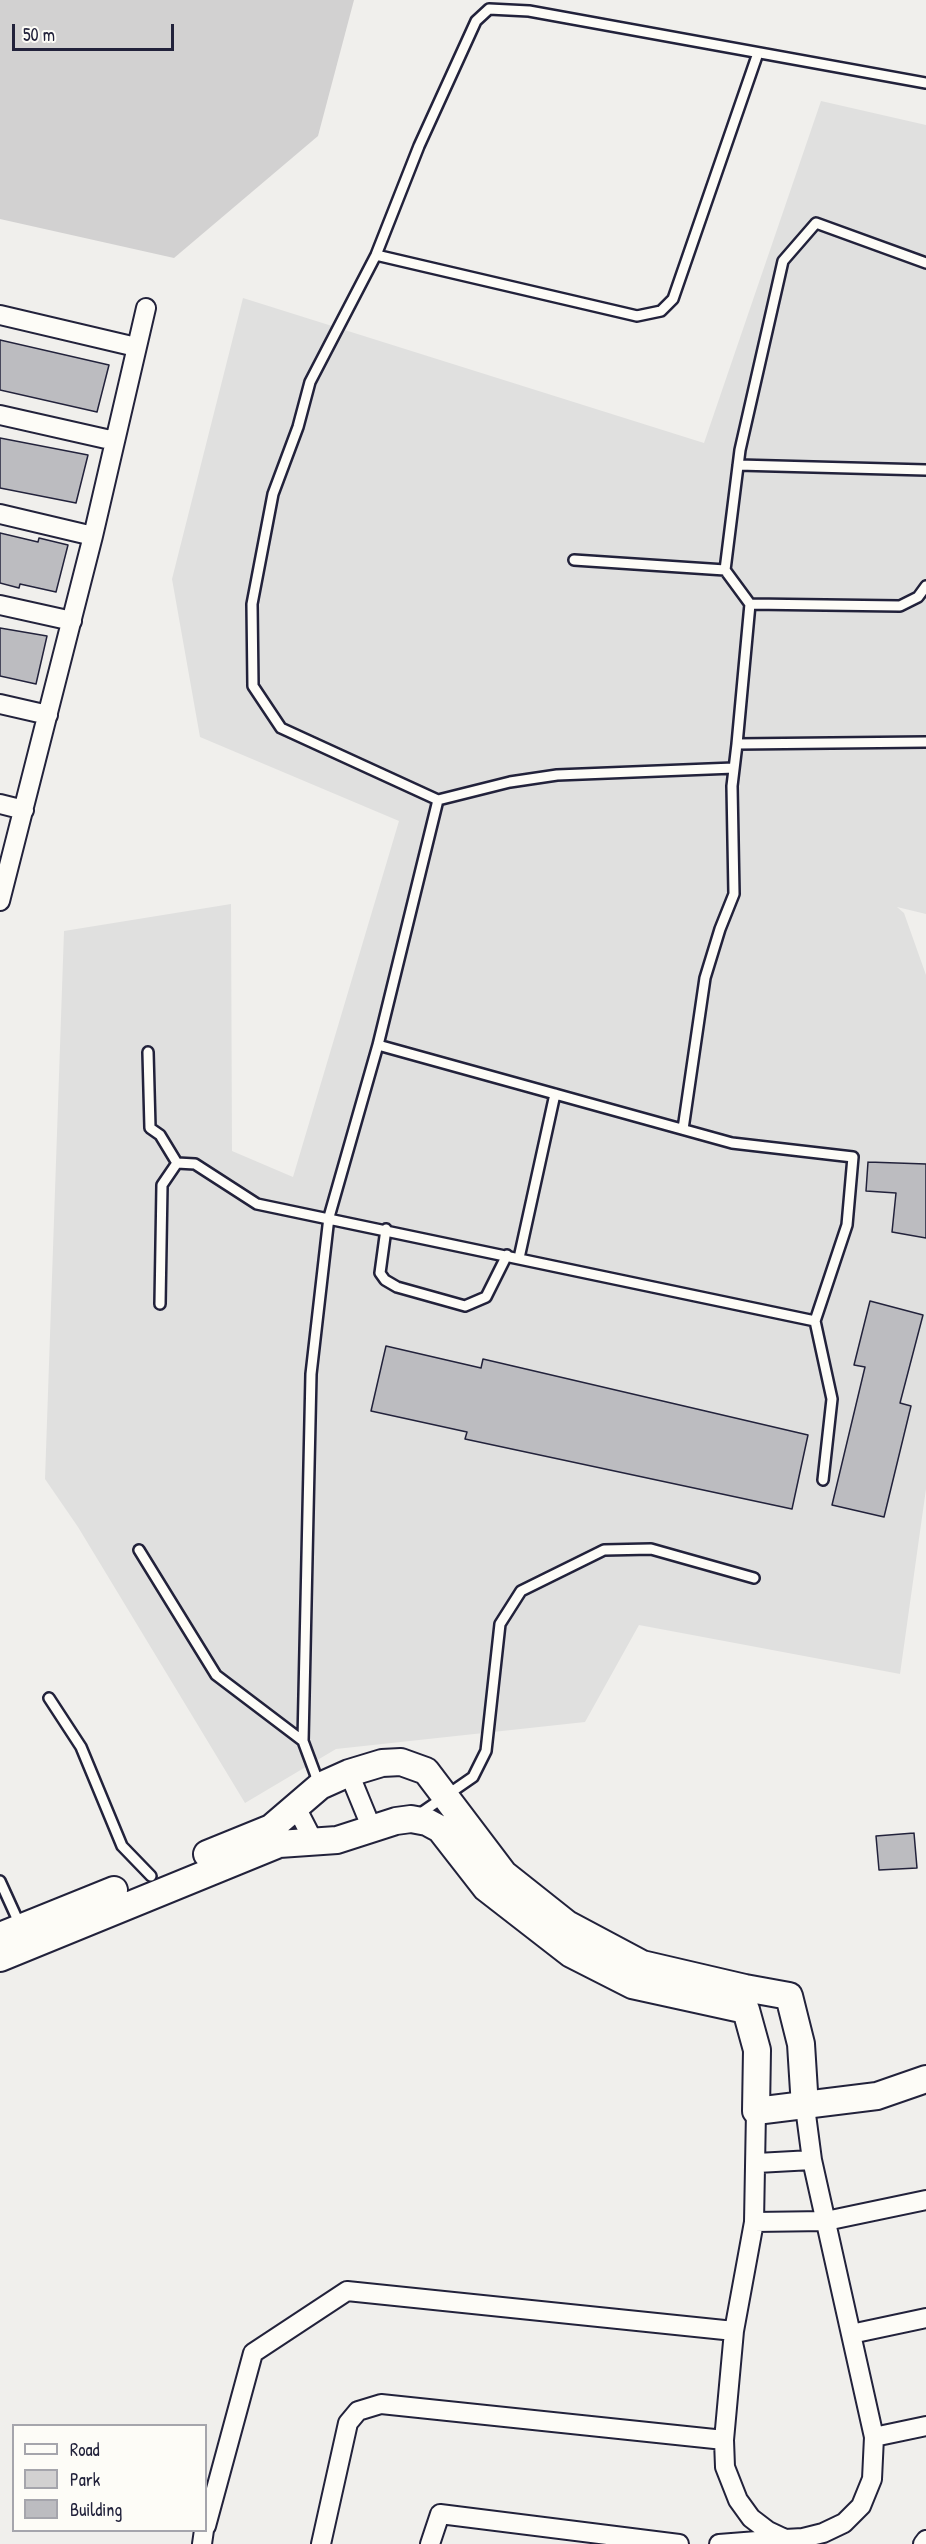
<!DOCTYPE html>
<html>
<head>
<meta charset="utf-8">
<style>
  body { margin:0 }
  #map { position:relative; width:926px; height:2544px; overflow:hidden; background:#f0efec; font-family:"Patrick Hand",sans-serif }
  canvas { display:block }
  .legend { position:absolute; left:12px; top:2424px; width:195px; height:108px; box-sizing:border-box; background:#fdfcf7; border:2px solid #a5a5ac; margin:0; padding:8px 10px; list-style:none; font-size:18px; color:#22223b }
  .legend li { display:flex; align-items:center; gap:12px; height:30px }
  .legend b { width:30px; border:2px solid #a5a5ac }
  .scale { position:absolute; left:12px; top:24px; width:162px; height:27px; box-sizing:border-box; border:3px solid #22223b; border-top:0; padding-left:8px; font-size:18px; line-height:21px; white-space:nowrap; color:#22223b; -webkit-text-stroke:4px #fdfcf7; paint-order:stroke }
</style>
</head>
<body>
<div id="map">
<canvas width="926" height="2544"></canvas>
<ul class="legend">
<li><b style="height:8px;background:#fdfcf7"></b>Road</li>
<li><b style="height:16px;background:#d2d1d1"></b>Park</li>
<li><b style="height:16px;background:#bcbcc0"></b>Building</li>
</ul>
<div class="scale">50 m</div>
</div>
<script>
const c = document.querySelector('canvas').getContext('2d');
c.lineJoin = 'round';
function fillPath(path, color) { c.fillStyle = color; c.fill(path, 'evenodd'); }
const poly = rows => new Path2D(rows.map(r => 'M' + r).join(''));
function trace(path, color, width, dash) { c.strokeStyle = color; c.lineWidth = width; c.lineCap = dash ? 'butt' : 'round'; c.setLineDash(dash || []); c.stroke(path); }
fillPath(poly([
  [821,101,926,125,926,914,897,907,904,913,926,975,926,1489,900,1674,639,1625,585,1722,336,1749,245,1803,78,1527,45,1479,64,931,231,904,232,1151,293,1177,399,821,200,737,172,579,243,298,704,443]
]), '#e0e0df');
fillPath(poly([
  [0,0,354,0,318,136,174,258,0,219]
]), '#d2d1d1');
const building = poly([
  [0,340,109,365,97,412,0,390,0,340],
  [0,438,88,455,76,503,0,488,0,438],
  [0,533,38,542,39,538,68,545,56,592,20,584,19,588,0,583,0,533],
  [0,628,47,636,36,684,0,676,0,628],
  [868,1162,926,1164,926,1238,892,1232,896,1193,866,1191,868,1162],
  [870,1301,923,1315,900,1403,911,1406,884,1517,832,1505,865,1367,854,1365,870,1301],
  [386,1346,481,1368,483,1359,808,1435,792,1509,465,1439,467,1432,371,1411,386,1346],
  [914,1833,917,1868,879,1870,876,1836,914,1833]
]);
fillPath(building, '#bcbcc0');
trace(building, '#22223b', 1.5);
const lane = poly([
  [376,255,637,316,661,311,673,299,758,53],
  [738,465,926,470],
  [574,560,725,570],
  [750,604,900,606,918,597,926,586],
  [737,744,750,604,725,570,740,450,783,261,816,223,926,263],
  [734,768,557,775,510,782,438,800,281,728,253,686,252,604,273,494,298,427,310,382,376,255,419,146,476,21,489,9,529,11,926,83],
  [148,1052,150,1128,160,1135,177,1163],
  [683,1129,705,978,720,929,734,894,732,786,737,744,926,742],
  [386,1229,380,1273,385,1280,397,1287,465,1306,486,1297,507,1255],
  [519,1258,555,1094],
  [160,1304,162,1185,177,1163,195,1164,257,1204,815,1321,847,1225,853,1157,732,1143,378,1045],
  [815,1321,832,1399,823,1480],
  [139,1550,216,1675,303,1741],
  [49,1698,81,1747,122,1846,151,1876],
  [319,1784,303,1741,311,1374,329,1217,378,1045,438,800],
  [418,1815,473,1777,486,1751,500,1624,521,1591,604,1550,651,1549,754,1578],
  [0,1881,20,1925]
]);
const street = poly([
  [0,315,136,347],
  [0,415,115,441],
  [0,514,93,536],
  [0,605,72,621],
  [0,704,48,715],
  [0,804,24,810],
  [0,901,93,536,146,308],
  [349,1773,372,1829],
  [296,1807,314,1842],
  [756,2111,754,2222,734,2331,724,2440,725,2467,738,2500,751,2518,768,2531,785,2539,803,2538,823,2533,844,2523,861,2506,872,2479,874,2437,812,2160,805,2107],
  [757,2163,812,2160],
  [754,2222,826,2221,926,2200],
  [851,2334,926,2318],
  [874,2437,926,2426],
  [206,2526,253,2353,347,2291,734,2331],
  [202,2544,204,2530],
  [321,2544,348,2423,358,2411,381,2404,724,2440],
  [430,2544,440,2514,679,2544],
  [719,2544,783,2539],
  [923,2544,926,2540]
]);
const secondary = poly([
  [207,1854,271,1828,320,1786,349,1773,382,1763,401,1762,426,1771,504,1874,567,1924,642,1964,745,1988,789,1996,801,2044,805,2107],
  [0,1936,114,1890],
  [0,1958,279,1844,337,1840,396,1821,411,1819,427,1822,440,1829,486,1888,571,1954,632,1985,746,2010,757,2050,756,2111,877,2096,926,2079]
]);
trace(lane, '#22223b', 14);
trace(street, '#22223b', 22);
trace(secondary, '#22223b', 30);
trace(lane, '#fdfcf7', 9);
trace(street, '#fdfcf7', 18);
trace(secondary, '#fdfcf7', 26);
</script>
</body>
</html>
